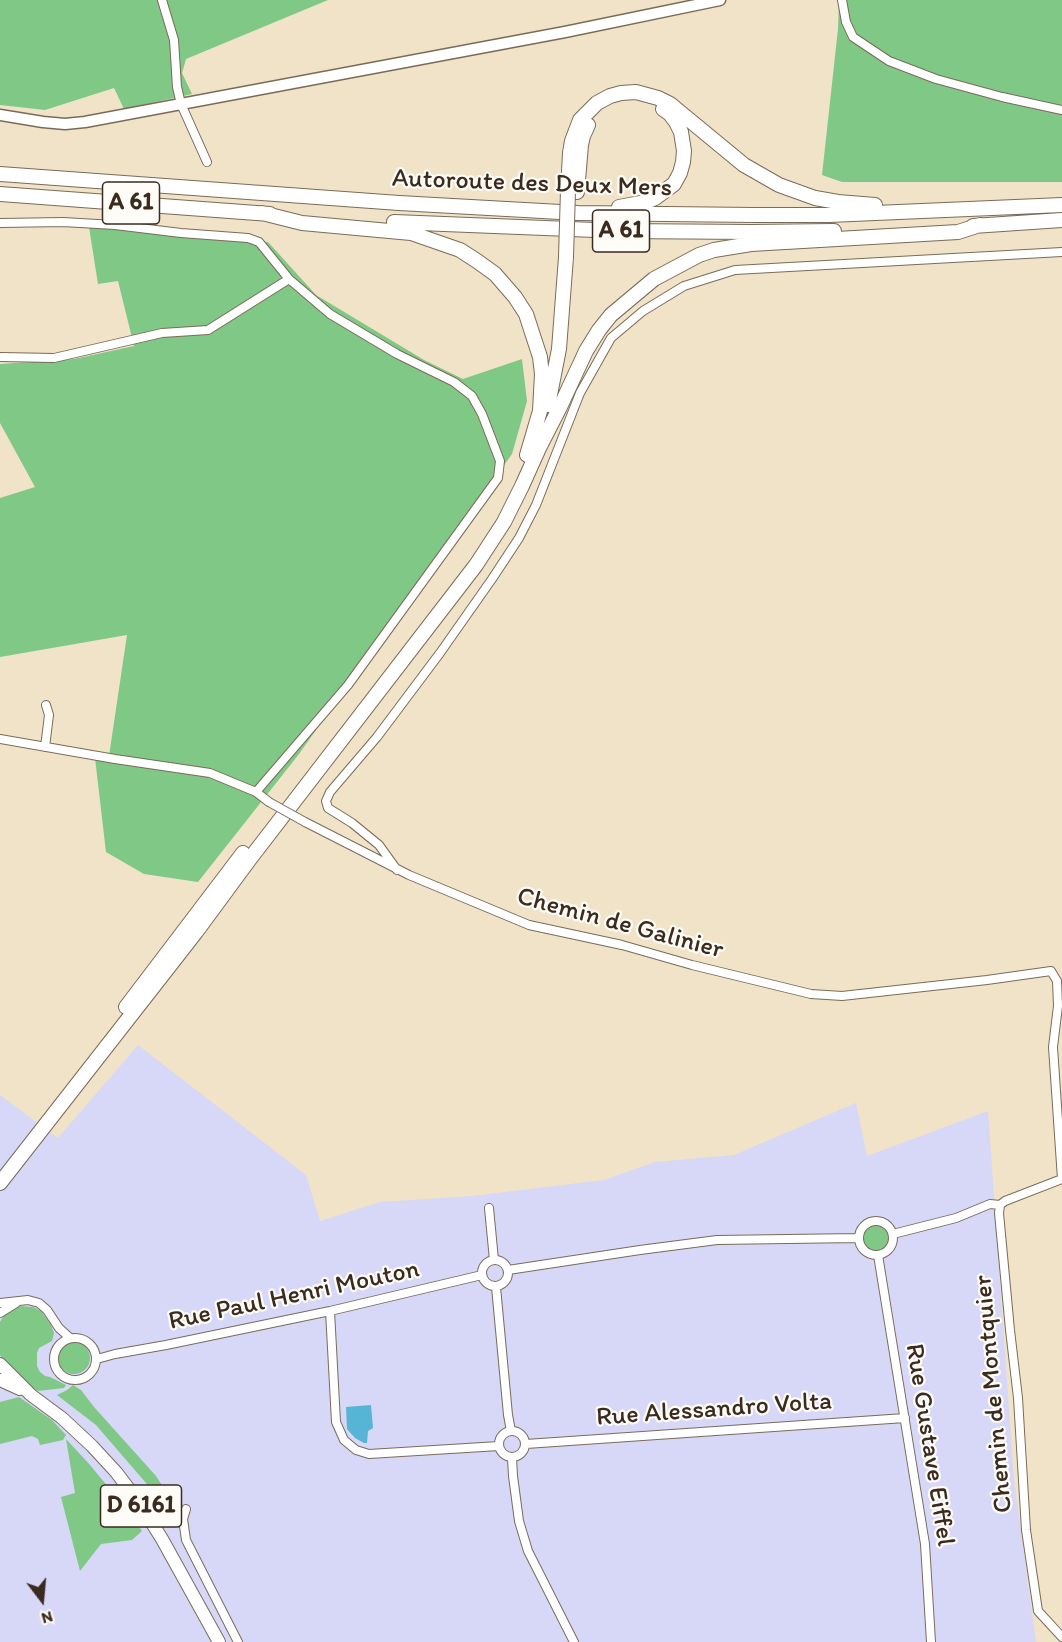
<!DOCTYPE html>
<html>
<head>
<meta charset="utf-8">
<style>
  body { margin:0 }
  #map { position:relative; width:1062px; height:1642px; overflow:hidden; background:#f0e3c7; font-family:Itim,sans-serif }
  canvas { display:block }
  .north { position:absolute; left:12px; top:1570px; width:60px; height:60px; -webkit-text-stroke:4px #fdfcf7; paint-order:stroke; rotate:164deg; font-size:16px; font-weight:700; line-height:24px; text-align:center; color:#3b2a1e }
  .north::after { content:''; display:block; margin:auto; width:21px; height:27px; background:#3b2a1e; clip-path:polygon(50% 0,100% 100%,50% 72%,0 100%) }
</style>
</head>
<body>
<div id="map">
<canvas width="1062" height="1642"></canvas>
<div class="north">N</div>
</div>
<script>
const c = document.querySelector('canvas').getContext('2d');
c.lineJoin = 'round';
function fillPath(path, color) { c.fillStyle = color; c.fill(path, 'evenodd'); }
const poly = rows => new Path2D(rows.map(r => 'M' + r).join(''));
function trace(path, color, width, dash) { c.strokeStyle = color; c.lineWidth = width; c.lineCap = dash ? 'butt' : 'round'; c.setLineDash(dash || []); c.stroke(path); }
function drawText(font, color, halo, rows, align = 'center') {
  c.font = font + ' Itim,sans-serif'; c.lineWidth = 4.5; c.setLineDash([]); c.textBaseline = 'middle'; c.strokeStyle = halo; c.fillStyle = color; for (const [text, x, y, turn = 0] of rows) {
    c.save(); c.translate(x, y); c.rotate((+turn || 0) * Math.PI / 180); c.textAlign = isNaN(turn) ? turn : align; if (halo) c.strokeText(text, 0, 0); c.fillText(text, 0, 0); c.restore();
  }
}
fillPath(poly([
  [138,1045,306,1175,320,1221,380,1202,472,1196,604,1180,655,1162,734,1155,856,1103,867,1156,988,1111,1014,1480,1036,1642,0,1642,0,1095,58,1138]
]), '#d7d7f8');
fillPath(poly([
  [0,0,328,0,186,59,182,73,192,94,124,109,114,88,45,110,0,105],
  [839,0,1062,0,1062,182,842,182,822,175,838,29],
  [89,227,268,242,316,295,424,360,463,379,522,359,527,401,512,454,299,754,198,882,144,874,106,852,95,758,109,756,127,635,0,657,0,498,35,487,0,423,0,364,74,359,134,346,118,281,98,284],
  '863 1238a13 13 0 1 1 26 0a13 13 0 1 1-26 0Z',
  [20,1306,33,1307,41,1311,51,1325,54,1333,52,1341,39,1348,37,1353,37,1366,40,1372,45,1376,50,1377,66,1385,64,1388,38,1391,31,1387,3,1361,0,1355,0,1322,5,1313,12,1308],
  '58 1358a16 16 0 1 1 32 0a16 16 0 1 1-32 0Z',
  [73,1385,81,1390,94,1407,156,1476,180,1513,176,1525,146,1483,96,1425,57,1395,67,1390],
  [19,1397,52,1420,66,1435,63,1440,40,1445,38,1439,32,1436,0,1444,0,1402],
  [66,1439,90,1465,118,1499,142,1531,132,1540,101,1544,80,1571,61,1497,75,1493]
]), '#7fc885');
fillPath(poly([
  [371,1405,373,1428,368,1431,367,1443,364,1443,355,1438,347,1429,346,1407]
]), '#56b5d4');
const minor = poly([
  [162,0,174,40,177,87,181,104,207,162],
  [842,0,846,22,853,37,889,61,936,79,1002,97,1062,110],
  [0,223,63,222,115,225,181,233,248,238,259,242,289,279,330,314,397,354,454,382,472,396,482,414,500,461,498,478,348,685,256,792],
  [0,357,54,358,162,333,208,330,289,279],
  [0,739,115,759,210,773,256,792,269,802],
  [45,747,49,715,46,705],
  [305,822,409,875,529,925,622,945,692,965,811,994,842,996,987,980,1051,971,1057,981,1058,1006,1053,1047,1062,1179],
  [397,870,379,845,352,823,328,808,326,801,330,792,377,737,440,653,492,579,519,538,536,505,580,393,611,338,643,311,684,286,735,270,1062,252],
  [1062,1179,1005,1201,1000,1205,999,1213,1010,1330,1018,1398,1026,1530,1038,1611,1062,1637],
  [489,1208,494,1260],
  '859 1238a17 17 0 1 1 34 0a17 17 0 1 1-34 0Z',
  [893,1234,956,1218,990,1204,1000,1205],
  [878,1255,925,1544,931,1642],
  '482 1273a13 13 0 1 1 26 0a13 13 0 1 1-26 0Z',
  [508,1270,640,1250,717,1240,858,1238],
  [496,1287,508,1415,511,1431],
  [0,1303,28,1300,39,1303,47,1310,59,1328,70,1338],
  [330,1311,336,1422,344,1440,356,1450,369,1454,499,1446],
  [0,1313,16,1303],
  '54 1359a21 21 0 1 1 42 0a21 21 0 1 1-42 0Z',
  [97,1359,115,1354,166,1345,330,1311,482,1275],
  '499 1444a13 13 0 1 1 26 0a13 13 0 1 1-26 0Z',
  [526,1444,905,1418],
  [512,1458,513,1476,519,1521,528,1551,574,1642],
  [186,1509,183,1519,186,1540,238,1642]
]);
const secondary = poly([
  [0,115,43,122,65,124,85,122,565,32,720,0]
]);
const primary = poly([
  [0,1364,31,1395,62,1418,92,1446,116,1472,138,1501,162,1539,219,1642],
  [0,1380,20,1389]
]);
const motorway = poly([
  [0,174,399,203,578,213,753,215,829,215,1062,205],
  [568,190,570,153,572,141,580,120,597,103,610,96,621,93,636,92,658,98,670,104,744,165,779,185,815,198,838,202,875,205],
  [577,192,581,145,583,136,588,125],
  [0,194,270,214],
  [619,207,646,202,655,198,674,184,680,173,683,162,684,151,681,132,676,122,670,114,663,109],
  [262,213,302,223,411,233,460,250,477,261,495,274,515,297,526,314,540,357,542,374,540,411,527,455],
  [394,222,620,231,751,232,834,231],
  [973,226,1062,220],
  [548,405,559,349,566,257],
  [126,1007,243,853],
  [0,1183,196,932,249,860,476,565,504,522,522,486,540,446,560,407,586,351,599,330,611,315,654,279,699,255,714,250,751,244,958,232,980,225]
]);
trace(minor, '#7a6b59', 10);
trace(secondary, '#7a6b59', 13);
trace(primary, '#7a6b59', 14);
trace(motorway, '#7a6b59', 16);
trace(minor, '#fff', 8);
trace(secondary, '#fff', 10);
trace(primary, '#fff', 12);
trace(motorway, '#fff', 14);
const minorBridge = poly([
  [269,802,305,822]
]);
const motorwayBridge = poly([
  [566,257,568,190]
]);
trace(minorBridge, '#7a6b59', 10, []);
trace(motorwayBridge, '#7a6b59', 16, []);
trace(minorBridge, '#fff', 8);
trace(motorwayBridge, '#fff', 14);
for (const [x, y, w] of [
  [131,203,57],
  [621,231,57],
  [141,1506,81]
]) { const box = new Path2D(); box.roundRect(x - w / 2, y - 21, w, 42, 4.5); c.fillStyle = '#fdfcf7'; c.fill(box); trace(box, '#3b2a1e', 1.5); }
drawText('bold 24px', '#3b2a1e', null, [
  ["A 61",131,203],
  ["A 61",621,231],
  ["D 6161",141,1506]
]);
drawText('26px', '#3b2a1e', '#fdfcf7', [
  ["Autoroute des Deux Mers",532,184,2],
  ["Chemin de Galinier",620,924,15],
  ["Rue Paul Henri Mouton",294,1296,-12],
  ["Chemin de Montquier",994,1394,-95],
  ["Rue Alessandro Volta",714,1410,-4],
  ["Rue Gustave Eiffel",929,1445,81]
]);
</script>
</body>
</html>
